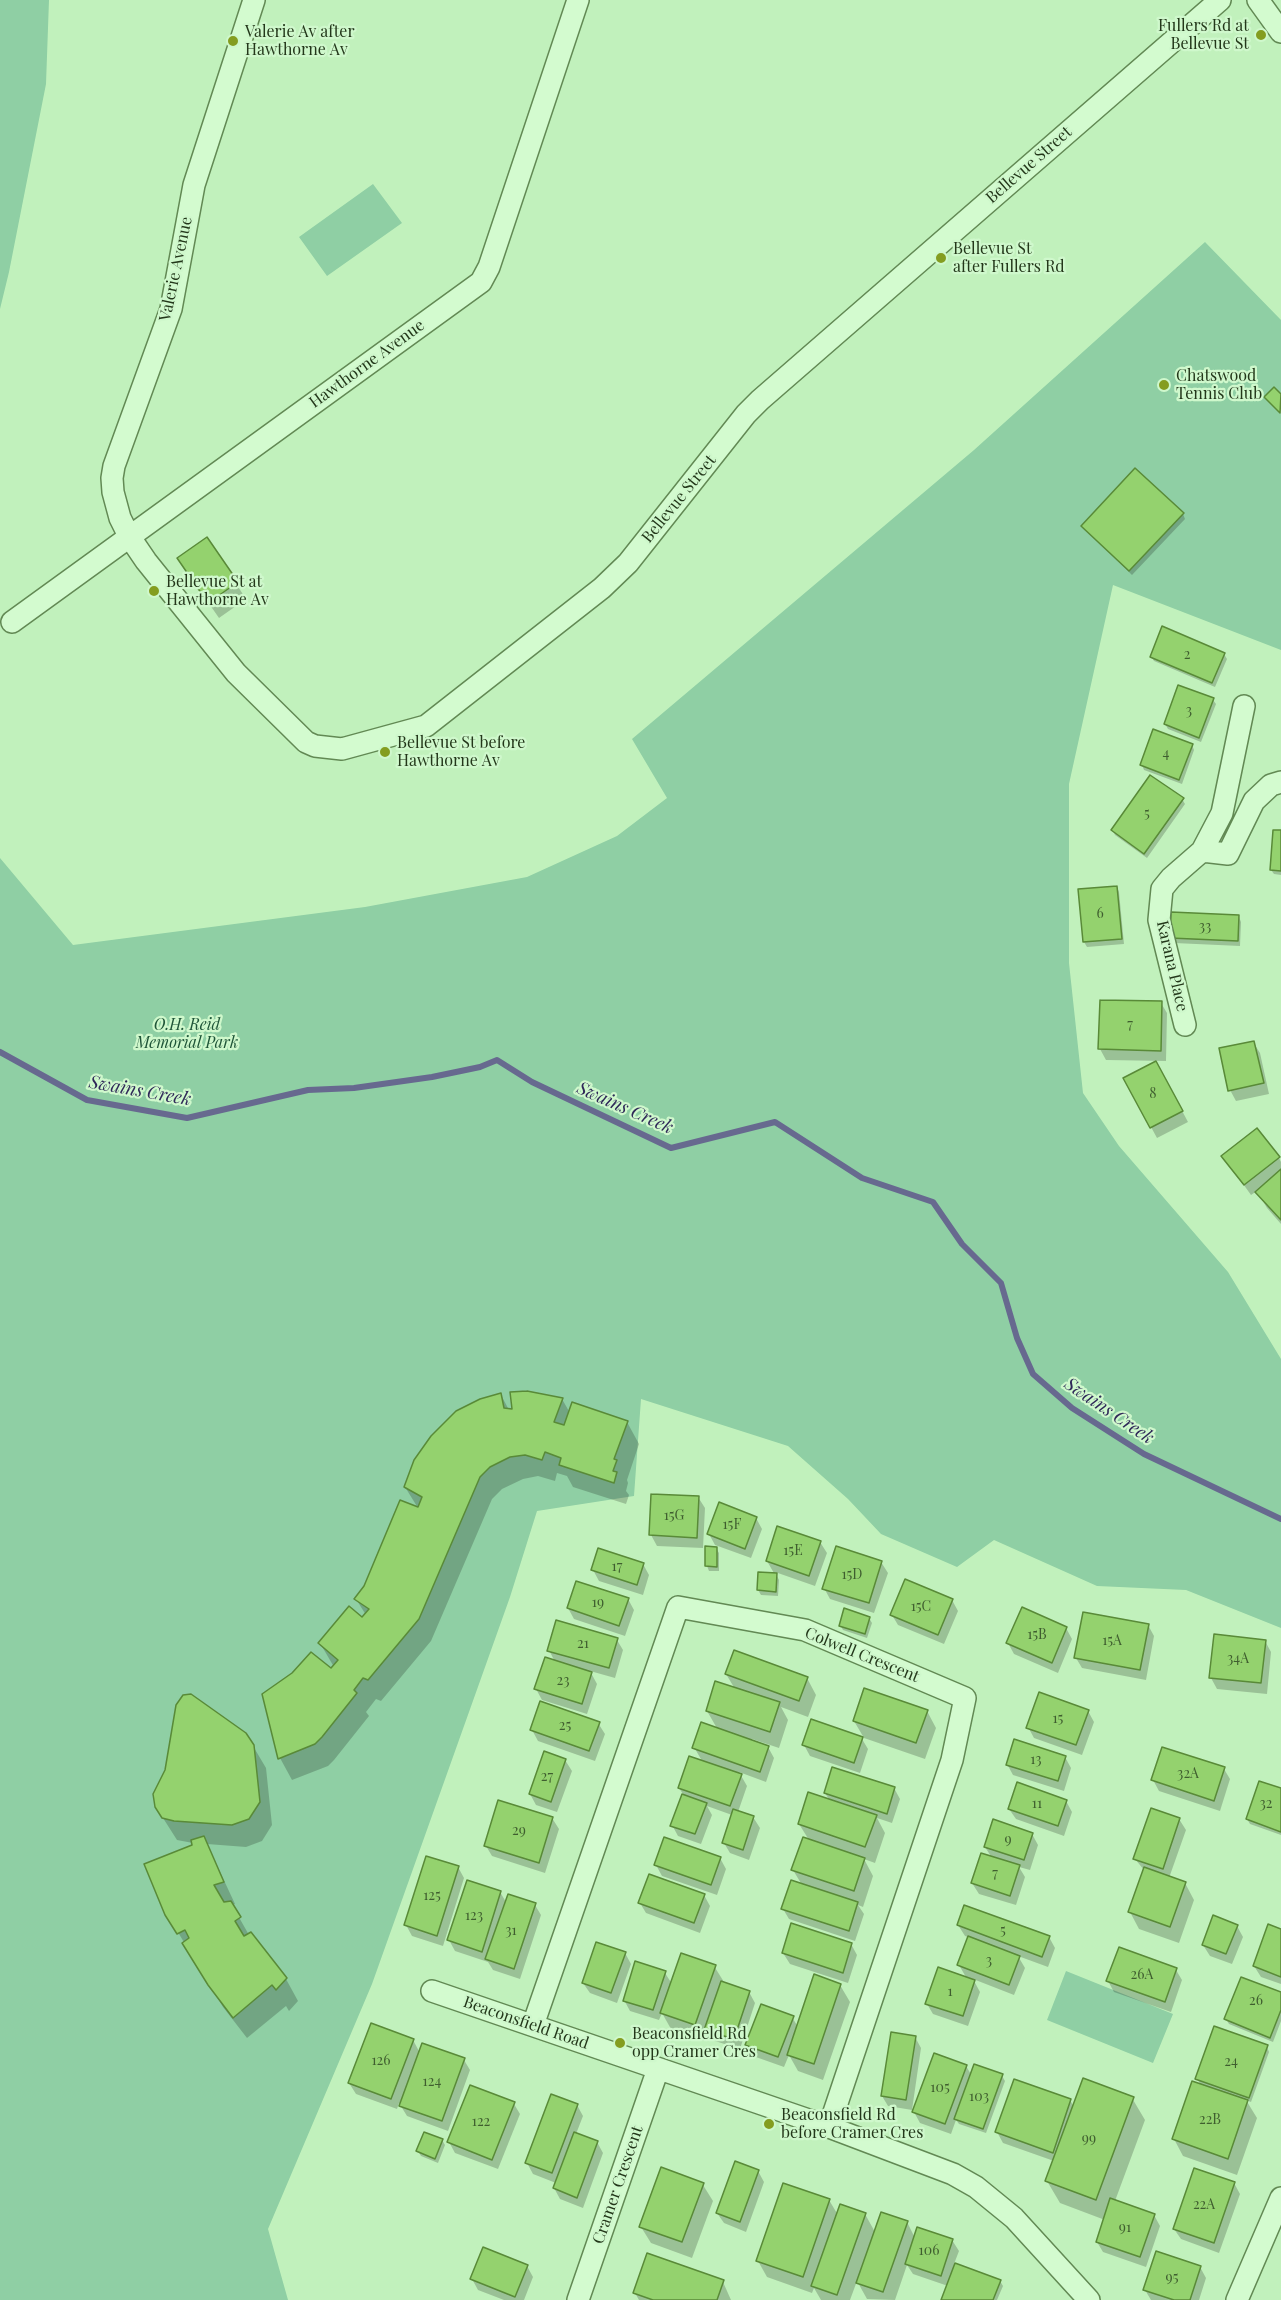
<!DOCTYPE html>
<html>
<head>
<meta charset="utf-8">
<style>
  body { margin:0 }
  canvas { display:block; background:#c1f1bc }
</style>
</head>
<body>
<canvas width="1281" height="2300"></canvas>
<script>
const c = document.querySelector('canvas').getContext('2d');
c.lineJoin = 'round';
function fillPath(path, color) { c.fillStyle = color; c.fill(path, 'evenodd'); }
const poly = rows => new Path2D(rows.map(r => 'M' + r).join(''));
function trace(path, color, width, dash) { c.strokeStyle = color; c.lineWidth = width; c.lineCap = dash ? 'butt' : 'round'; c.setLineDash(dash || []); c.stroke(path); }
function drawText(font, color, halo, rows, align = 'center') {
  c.font = font + ' "Playfair Display",serif'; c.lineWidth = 4.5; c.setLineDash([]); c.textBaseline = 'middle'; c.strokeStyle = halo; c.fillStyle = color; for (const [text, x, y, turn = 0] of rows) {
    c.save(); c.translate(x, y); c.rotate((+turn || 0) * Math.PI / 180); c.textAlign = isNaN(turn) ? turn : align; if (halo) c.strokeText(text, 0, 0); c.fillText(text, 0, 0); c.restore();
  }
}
fillPath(poly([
  [0,0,49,0,46,84,9,272,0,309],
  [373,184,402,223,327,276,299,237],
  [1205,242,1281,320,1281,650,1113,585,1069,784,1069,963,1083,1093,1119,1146,1228,1272,1281,1359,1281,1628,1186,1590,1097,1586,994,1540,957,1567,881,1534,848,1499,788,1446,641,1399,634,1496,537,1511,510,1597,372,1984,268,2229,288,2300,0,2300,0,858,73,945,365,907,527,877,617,836,667,798,632,739,974,450],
  [1066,1971,1173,2014,1153,2063,1047,2020]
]), '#8fcfa4');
fillPath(poly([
  [1183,514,1185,519,1132,575,1082,526],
  [207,539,246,599,219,618,189,575],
  [1224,654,1227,659,1215,687,1154,661,1151,656],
  [1213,700,1216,704,1201,742,1168,729,1165,724],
  [1192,745,1194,750,1182,784,1144,770,1142,765],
  [1182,799,1185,804,1147,858,1115,835,1113,831],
  [1281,832,1281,875,1274,874,1271,870],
  [1117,887,1119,892,1124,944,1087,947,1084,942],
  [1239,917,1241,922,1240,946,1174,943,1171,938],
  [1161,1003,1167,1013,1166,1061,1106,1060,1100,1049],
  [1253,1042,1260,1053,1269,1094,1236,1101,1230,1090],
  [1162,1073,1188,1122,1157,1138,1151,1127],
  [1223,1156,1279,1158,1281,1162,1281,1224,1267,1208,1257,1191,1251,1195],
  [501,1395,509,1410,562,1399,570,1413,627,1422,639,1444,627,1480,628,1483,626,1491,629,1495,626,1504,573,1487,567,1476,557,1473,555,1481,538,1476,523,1479,502,1489,492,1499,431,1641,381,1701,376,1699,366,1712,369,1716,334,1760,328,1766,292,1780,280,1758,334,1667,320,1643,362,1619,366,1615,356,1599,418,1508,405,1487],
  [698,1497,705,1508,703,1548,657,1546,651,1535],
  [756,1518,762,1529,751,1558,715,1545,709,1534],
  [820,1542,827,1553,815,1586,775,1572,779,1580,778,1596,761,1595,758,1590,775,1575,767,1561],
  [716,1548,719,1553,719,1571,709,1571,707,1566],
  [881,1562,888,1573,874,1613,830,1599,824,1588],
  [643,1564,649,1575,643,1595,599,1581,593,1570],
  [628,1599,634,1610,625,1636,574,1619,568,1608],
  [952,1600,958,1611,944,1644,898,1625,892,1615],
  [869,1618,872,1623,867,1638,843,1630,840,1625],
  [1148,1625,1154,1636,1146,1680,1082,1668,1076,1658],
  [1066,1628,1072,1639,1058,1673,1014,1654,1008,1643],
  [617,1640,623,1650,615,1678,590,1671,597,1684,587,1714,542,1700,536,1689,555,1662,549,1650],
  [1265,1641,1271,1652,1267,1694,1217,1689,1211,1678],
  [726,1674,807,1678,816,1695,808,1717,781,1707,788,1720,779,1748,752,1739,752,1742,768,1747,774,1758,766,1782,739,1772,747,1786,738,1812,753,1817,760,1828,749,1860,730,1853,724,1843,732,1815,707,1806,712,1815,701,1844,678,1836,672,1825,683,1794,679,1788,702,1761,694,1747,718,1730,707,1711,735,1689],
  [927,1711,936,1728,925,1759,864,1738,854,1721],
  [1088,1711,1094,1722,1082,1755,1034,1738,1028,1727],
  [598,1723,605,1734,595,1761,538,1741,532,1730],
  [862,1739,868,1749,860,1773,810,1756,804,1745],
  [253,1746,266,1768,272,1825,262,1841,246,1847,207,1844,235,1904,232,1905,249,1935,286,1979,298,2001,289,2011,286,2006,247,2038,223,2007,167,1914,194,1846,193,1843,177,1840,156,1807],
  [1065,1757,1071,1768,1064,1791,1013,1775,1007,1764],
  [565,1760,572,1771,557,1812,536,1805,530,1794],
  [1224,1769,1230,1779,1220,1811,1159,1791,1153,1780],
  [894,1788,900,1799,892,1823,877,1818,885,1833,875,1863,864,1859,873,1876,863,1907,858,1905,864,1914,855,1941,789,1919,783,1909,802,1885,793,1870,809,1840,799,1824,830,1801,825,1793],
  [1281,1790,1281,1835,1250,1824,1247,1819],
  [1066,1801,1072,1812,1064,1836,1016,1819,1009,1809],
  [552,1818,559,1829,545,1873,492,1856,486,1846],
  [1179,1819,1186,1830,1169,1878,1185,1883,1194,1900,1179,1943,1139,1929,1130,1912,1144,1870,1135,1859],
  [1032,1834,1038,1845,1030,1870,1019,1867,1025,1877,1016,1905,979,1894,972,1883,992,1858,985,1847],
  [720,1858,726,1869,717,1895,662,1876,656,1865],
  [458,1867,464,1878,443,1946,412,1936,406,1925],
  [500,1892,506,1902,535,1905,541,1915,520,1979,493,1970,488,1962,455,1951,449,1940],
  [704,1895,710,1906,700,1933,646,1913,640,1903],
  [958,1925,1049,1937,1055,1948,1048,1967,1018,1956,1025,1968,1014,1995,973,1979,980,1992,968,2026,933,2014,927,2004,967,1979,959,1965,970,1938,965,1936],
  [1237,1926,1243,1937,1232,1964,1210,1956,1203,1945],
  [1281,1930,1281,1984,1261,1977,1254,1966],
  [851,1944,857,1955,848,1983,790,1964,783,1953],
  [625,1953,631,1964,617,2003,590,1993,583,1983],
  [714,1966,724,1982,749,1992,755,2003,740,2049,712,2040,707,2032,704,2041,671,2029,662,2013,659,2020,630,2011,624,2000,665,1973,672,1984],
  [1176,1970,1182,1980,1171,2012,1114,1992,1108,1981],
  [840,1985,850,2002,823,2080,798,2071,789,2055,784,2067,753,2056,747,2045,792,2017,798,2027],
  [1281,1994,1281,2021,1273,2042,1229,2024,1226,2019],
  [915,2037,921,2048,912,2110,888,2106,882,2096],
  [413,2040,420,2053,464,2060,470,2070,448,2131,407,2116,399,2103,397,2109,356,2094,349,2083],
  [1267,2047,1269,2052,1251,2102,1246,2100,1257,2118,1237,2175,1183,2156,1174,2139,1201,2086,1197,2078],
  [966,2066,972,2076,1002,2076,1005,2081,986,2133,959,2124,956,2120,951,2134,920,2123,914,2112],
  [1132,2098,1145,2120,1115,2201,1154,2215,1160,2226,1146,2267,1103,2252,1097,2242,1105,2220,1060,2203,1047,2181,1054,2161,1003,2143,997,2132,1070,2100,1074,2107],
  [514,2104,520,2114,498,2169,455,2153,449,2142],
  [577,2105,583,2116,576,2134,597,2142,603,2153,583,2208,560,2199,554,2188,556,2183,533,2174,527,2163],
  [442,2140,445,2145,438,2163,421,2156,418,2151],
  [758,2171,764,2182,746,2232,724,2223,717,2213],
  [1234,2183,1240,2194,1219,2253,1181,2239,1174,2229],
  [703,2185,713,2201,692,2258,651,2243,641,2227],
  [829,2200,838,2215,865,2214,875,2232,907,2222,915,2238,952,2240,959,2251,954,2264,1000,2281,1003,2286,997,2300,943,2300,948,2286,913,2274,907,2265,895,2300,867,2299,857,2281,850,2300,821,2300,814,2288,812,2293,767,2277,758,2261],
  [527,2266,533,2277,524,2300,504,2300,478,2290,472,2279],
  [1200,2267,1206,2278,1199,2300,1151,2300,1145,2290],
  [723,2282,731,2300,639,2300,635,2293]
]), '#0003');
trace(poly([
  [0,1052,87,1100,187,1118,308,1090,354,1088,432,1077,480,1067,497,1060,532,1082,671,1148,775,1122,862,1178,933,1202,962,1244,1001,1283,1017,1338,1033,1374,1072,1408,1144,1454,1281,1519]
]), '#67698f', 6);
const building = poly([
  [1274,387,1281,394,1280,413,1264,397,1274,387],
  [1135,468,1184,513,1129,571,1081,526,1135,468],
  [207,537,238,582,208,603,177,558,207,537],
  [1162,626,1225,653,1212,683,1150,657,1162,626],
  [1178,685,1214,698,1199,738,1164,724,1178,685],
  [1153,729,1193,744,1179,780,1140,765,1153,729],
  [1150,775,1184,798,1144,854,1111,830,1150,775],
  [1273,830,1281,830,1281,871,1270,870,1273,830],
  [1117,886,1122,939,1083,942,1078,889,1117,886],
  [1171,912,1239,915,1238,941,1170,938,1171,912],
  [1100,1000,1162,1001,1161,1051,1098,1049,1100,1000],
  [1254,1041,1264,1083,1228,1091,1219,1048,1254,1041],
  [1156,1061,1183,1111,1150,1128,1123,1078,1156,1061],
  [1257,1128,1280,1157,1244,1185,1221,1156,1257,1128],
  [1281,1169,1281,1220,1255,1192,1281,1169],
  [527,1391,563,1398,554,1422,564,1425,572,1402,628,1421,614,1459,617,1460,613,1471,617,1472,614,1483,559,1465,561,1458,545,1452,542,1460,525,1455,510,1457,490,1467,480,1477,419,1619,368,1680,363,1678,354,1690,357,1693,322,1737,315,1744,278,1759,262,1694,292,1673,311,1652,331,1668,338,1660,318,1643,349,1606,362,1617,369,1609,354,1599,364,1586,400,1500,418,1507,422,1497,404,1487,414,1460,431,1436,456,1411,480,1399,501,1393,504,1408,512,1409,510,1392,527,1391],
  [651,1494,699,1496,697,1538,649,1535,651,1494],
  [719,1502,757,1517,745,1549,707,1534,719,1502],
  [777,1526,821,1541,809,1576,766,1561,777,1526],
  [705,1546,717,1547,717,1567,705,1566,705,1546],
  [836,1546,882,1561,869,1603,822,1589,836,1546],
  [598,1548,644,1563,637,1585,591,1570,598,1548],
  [758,1572,777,1573,776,1592,757,1590,758,1572],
  [905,1579,953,1599,938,1635,890,1615,905,1579],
  [576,1581,629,1598,619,1626,567,1608,576,1581],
  [1022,1607,1067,1627,1052,1663,1006,1643,1022,1607],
  [844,1608,870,1617,865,1634,839,1626,844,1608],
  [1083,1612,1149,1624,1140,1670,1074,1658,1083,1612],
  [556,1620,618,1638,609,1668,547,1651,556,1620],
  [1214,1634,1266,1640,1261,1683,1209,1678,1214,1634],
  [734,1650,808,1677,799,1701,725,1674,734,1650],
  [545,1657,592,1672,582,1704,534,1689,545,1657],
  [715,1681,780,1702,770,1732,706,1711,715,1681],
  [864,1688,928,1710,916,1743,853,1721,864,1688],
  [1039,1692,1089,1710,1076,1745,1026,1728,1039,1692],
  [191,1694,246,1733,254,1745,260,1802,249,1819,232,1825,174,1821,162,1818,155,1807,153,1794,165,1770,176,1705,183,1695,191,1694],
  [540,1701,600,1722,589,1751,530,1730,540,1701],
  [811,1719,863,1737,854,1763,802,1745,811,1719],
  [701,1722,769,1746,760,1772,692,1748,701,1722],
  [1014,1739,1066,1756,1058,1781,1006,1765,1014,1739],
  [1162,1747,1225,1767,1214,1801,1151,1780,1162,1747],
  [544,1751,566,1759,551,1802,529,1794,544,1751],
  [689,1756,742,1774,730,1806,678,1788,689,1756],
  [832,1767,895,1787,887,1814,824,1793,832,1767],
  [1259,1781,1281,1788,1281,1832,1246,1819,1259,1781],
  [1017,1782,1067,1800,1058,1826,1008,1809,1017,1782],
  [808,1792,877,1815,865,1847,798,1824,808,1792],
  [682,1794,707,1803,695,1834,670,1826,682,1794],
  [498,1800,553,1817,539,1863,484,1846,498,1800],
  [1151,1808,1180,1818,1163,1869,1133,1859,1151,1808],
  [733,1809,754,1816,743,1850,722,1843,733,1809],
  [993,1819,1033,1833,1024,1860,984,1847,993,1819],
  [204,1836,224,1882,214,1885,224,1902,231,1901,241,1917,235,1921,244,1936,251,1932,287,1978,276,1990,272,1985,233,2018,208,1985,182,1943,189,1938,185,1930,177,1934,165,1915,144,1864,192,1845,191,1840,204,1836],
  [664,1837,721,1857,711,1885,654,1865,664,1837],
  [803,1837,865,1858,854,1891,791,1870,803,1837],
  [981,1853,1020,1865,1010,1896,971,1883,981,1853],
  [426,1856,459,1866,437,1936,404,1925,426,1856],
  [1144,1867,1186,1882,1170,1927,1128,1912,1144,1867],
  [649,1874,705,1894,694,1923,638,1903,649,1874],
  [467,1880,501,1891,482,1952,447,1940,467,1880],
  [791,1880,858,1902,849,1931,781,1909,791,1880],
  [508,1894,536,1903,514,1969,485,1959,508,1894],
  [964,1905,1050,1936,1042,1957,957,1925,964,1905],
  [1213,1915,1238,1925,1226,1954,1202,1945,1213,1915],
  [791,1923,852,1943,843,1973,782,1953,791,1923],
  [1268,1924,1281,1929,1281,1977,1253,1966,1268,1924],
  [968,1936,1020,1956,1009,1985,957,1965,968,1936],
  [596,1942,626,1952,611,1993,582,1983,596,1942],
  [1119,1947,1177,1968,1165,2002,1106,1981,1119,1947],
  [681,1953,716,1965,695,2025,660,2013,681,1953],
  [635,1961,666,1971,653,2010,623,2001,635,1961],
  [938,1967,975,1980,963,2016,925,2004,938,1967],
  [814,1974,841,1984,814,2064,787,2055,814,1974],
  [1241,1977,1281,1992,1281,2010,1270,2038,1224,2019,1241,1977],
  [721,1981,750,1991,734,2039,704,2030,721,1981],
  [761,2004,794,2016,778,2057,745,2045,761,2004],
  [371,2023,414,2039,391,2099,348,2083,371,2023],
  [1214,2026,1268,2045,1249,2098,1195,2079,1214,2026],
  [891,2032,916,2036,906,2100,881,2096,891,2032],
  [422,2043,465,2058,442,2121,399,2106,422,2043],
  [934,2053,967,2065,945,2124,912,2112,934,2053],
  [974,2064,1003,2074,983,2129,954,2119,974,2064],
  [1083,2078,1134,2097,1096,2200,1045,2181,1083,2078],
  [1014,2079,1071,2099,1053,2153,995,2132,1014,2079],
  [1192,2081,1248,2100,1228,2159,1172,2139,1192,2081],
  [470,2085,515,2102,492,2160,447,2142,470,2085],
  [551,2094,578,2104,552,2173,525,2163,551,2094],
  [424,2132,443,2139,435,2159,416,2151,424,2132],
  [574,2132,598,2141,577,2198,553,2188,574,2132],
  [735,2161,759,2170,740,2222,716,2213,735,2161],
  [661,2167,704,2183,682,2242,639,2227,661,2167],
  [1194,2168,1235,2182,1214,2243,1173,2229,1194,2168],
  [783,2183,830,2199,803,2277,756,2261,783,2183],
  [1110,2198,1155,2214,1140,2257,1096,2242,1110,2198],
  [840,2204,866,2213,837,2295,811,2286,840,2204],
  [881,2212,908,2221,883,2292,856,2283,881,2212],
  [917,2227,953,2239,941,2276,905,2264,917,2227],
  [483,2247,528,2265,515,2297,470,2279,483,2247],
  [1156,2251,1201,2266,1190,2300,1174,2300,1143,2290,1156,2251],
  [647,2253,724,2280,717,2300,653,2300,633,2293,647,2253],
  [955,2263,1001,2280,993,2300,941,2300,955,2263]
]);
fillPath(building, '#94d26e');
trace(building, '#598a38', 1.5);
const minor = poly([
  [254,0,194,185,171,309,114,466,112,478,113,492,120,518,129,536,146,561,236,673,306,742,315,746,342,749,426,726,602,588,628,563,746,414,760,400,1220,0],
  [1258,0,1281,32],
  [12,622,481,282,489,267,578,0],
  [1202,851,1222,813,1244,706],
  [1185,1025,1159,920,1162,889,1171,878,1202,851,1228,854,1254,801,1271,785,1281,782],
  [432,1991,829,2127,953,2174,976,2187,1014,2218,1089,2300],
  [533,2025,678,1607,805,1630,965,1698,952,1760,829,2127],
  [578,2300,658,2069],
  [1237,2300,1281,2198]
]);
trace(minor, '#628954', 24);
trace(minor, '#d3fbcf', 21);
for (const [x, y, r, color] of [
  [1261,35,6,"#849d20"],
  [233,41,6,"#849d20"],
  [941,258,6,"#849d20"],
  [1164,385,6,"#849d20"],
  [154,591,6,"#849d20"],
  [385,752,6,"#849d20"],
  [620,2043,6,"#849d20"],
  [769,2124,6,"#849d20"]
]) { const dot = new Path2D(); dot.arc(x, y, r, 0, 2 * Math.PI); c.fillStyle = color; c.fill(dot); trace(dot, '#cff8cc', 2); }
drawText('14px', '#3f5e2f', null, [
  ["2",1187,655],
  ["3",1189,711],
  ["4",1166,754],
  ["5",1147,814],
  ["6",1100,914],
  ["33",1205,927],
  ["7",1130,1025],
  ["8",1153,1094],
  ["15G",674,1516],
  ["15F",732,1525],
  ["15E",793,1551],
  ["17",617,1567],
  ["15D",852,1575],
  ["19",598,1603],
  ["15C",921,1607],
  ["15B",1037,1635],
  ["15A",1112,1641],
  ["21",583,1644],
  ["34A",1238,1659],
  ["23",563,1681],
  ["15",1058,1719],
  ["25",565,1726],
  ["13",1036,1760],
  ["32A",1188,1774],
  ["27",547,1777],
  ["11",1037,1804],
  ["32",1266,1804],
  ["29",519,1831],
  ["9",1008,1840],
  ["7",995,1874],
  ["125",432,1896],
  ["123",474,1916],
  ["31",511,1931],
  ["5",1003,1931],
  ["3",989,1961],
  ["26A",1142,1975],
  ["1",950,1992],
  ["26",1256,2001],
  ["126",381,2061],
  ["24",1231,2062],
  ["124",432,2082],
  ["105",940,2088],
  ["103",979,2097],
  ["22B",1210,2120],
  ["122",481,2122],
  ["99",1089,2139],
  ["22A",1204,2205],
  ["91",1125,2228],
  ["106",929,2251],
  ["95",1172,2278]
]);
drawText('16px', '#23371a', '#cff8cc', [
  ["Fullers Rd at",1249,26,"right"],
  ["Bellevue St",1249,44,"right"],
  ["Valerie Av after",245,32],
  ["Hawthorne Av",245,50],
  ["Bellevue St",953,249],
  ["after Fullers Rd",953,267],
  ["Chatswood",1176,376],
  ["Tennis Club",1176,394],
  ["Bellevue St at",166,582],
  ["Hawthorne Av",166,600],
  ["Bellevue St before",397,743],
  ["Hawthorne Av",397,761],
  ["Beaconsfield Rd",632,2034],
  ["opp Cramer Cres",632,2052],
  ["Beaconsfield Rd",781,2115],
  ["before Cramer Cres",781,2133]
], 'left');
drawText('16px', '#23371a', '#cff8cc', [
  ["Bellevue Street",1029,165,-41],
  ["Valerie Avenue",176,269,-78],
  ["Hawthorne Avenue",367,364,-36],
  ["Bellevue Street",679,499,-51],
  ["Karana Place",1172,966,77],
  ["Colwell Crescent",862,1655,22],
  ["Beaconsfield Road",526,2023,19],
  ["Cramer Crescent",618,2185,-71]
]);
drawText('italic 16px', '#1f5538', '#cff8cc', [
  ["O.H. Reid",187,1025],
  ["Memorial Park",187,1043]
]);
drawText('italic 18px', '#2f2858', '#cff8cc', [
  ["Swains Creek",140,1091,10],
  ["Swains Creek",625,1108,24],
  ["Swains Creek",1109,1411,34]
]);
</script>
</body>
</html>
